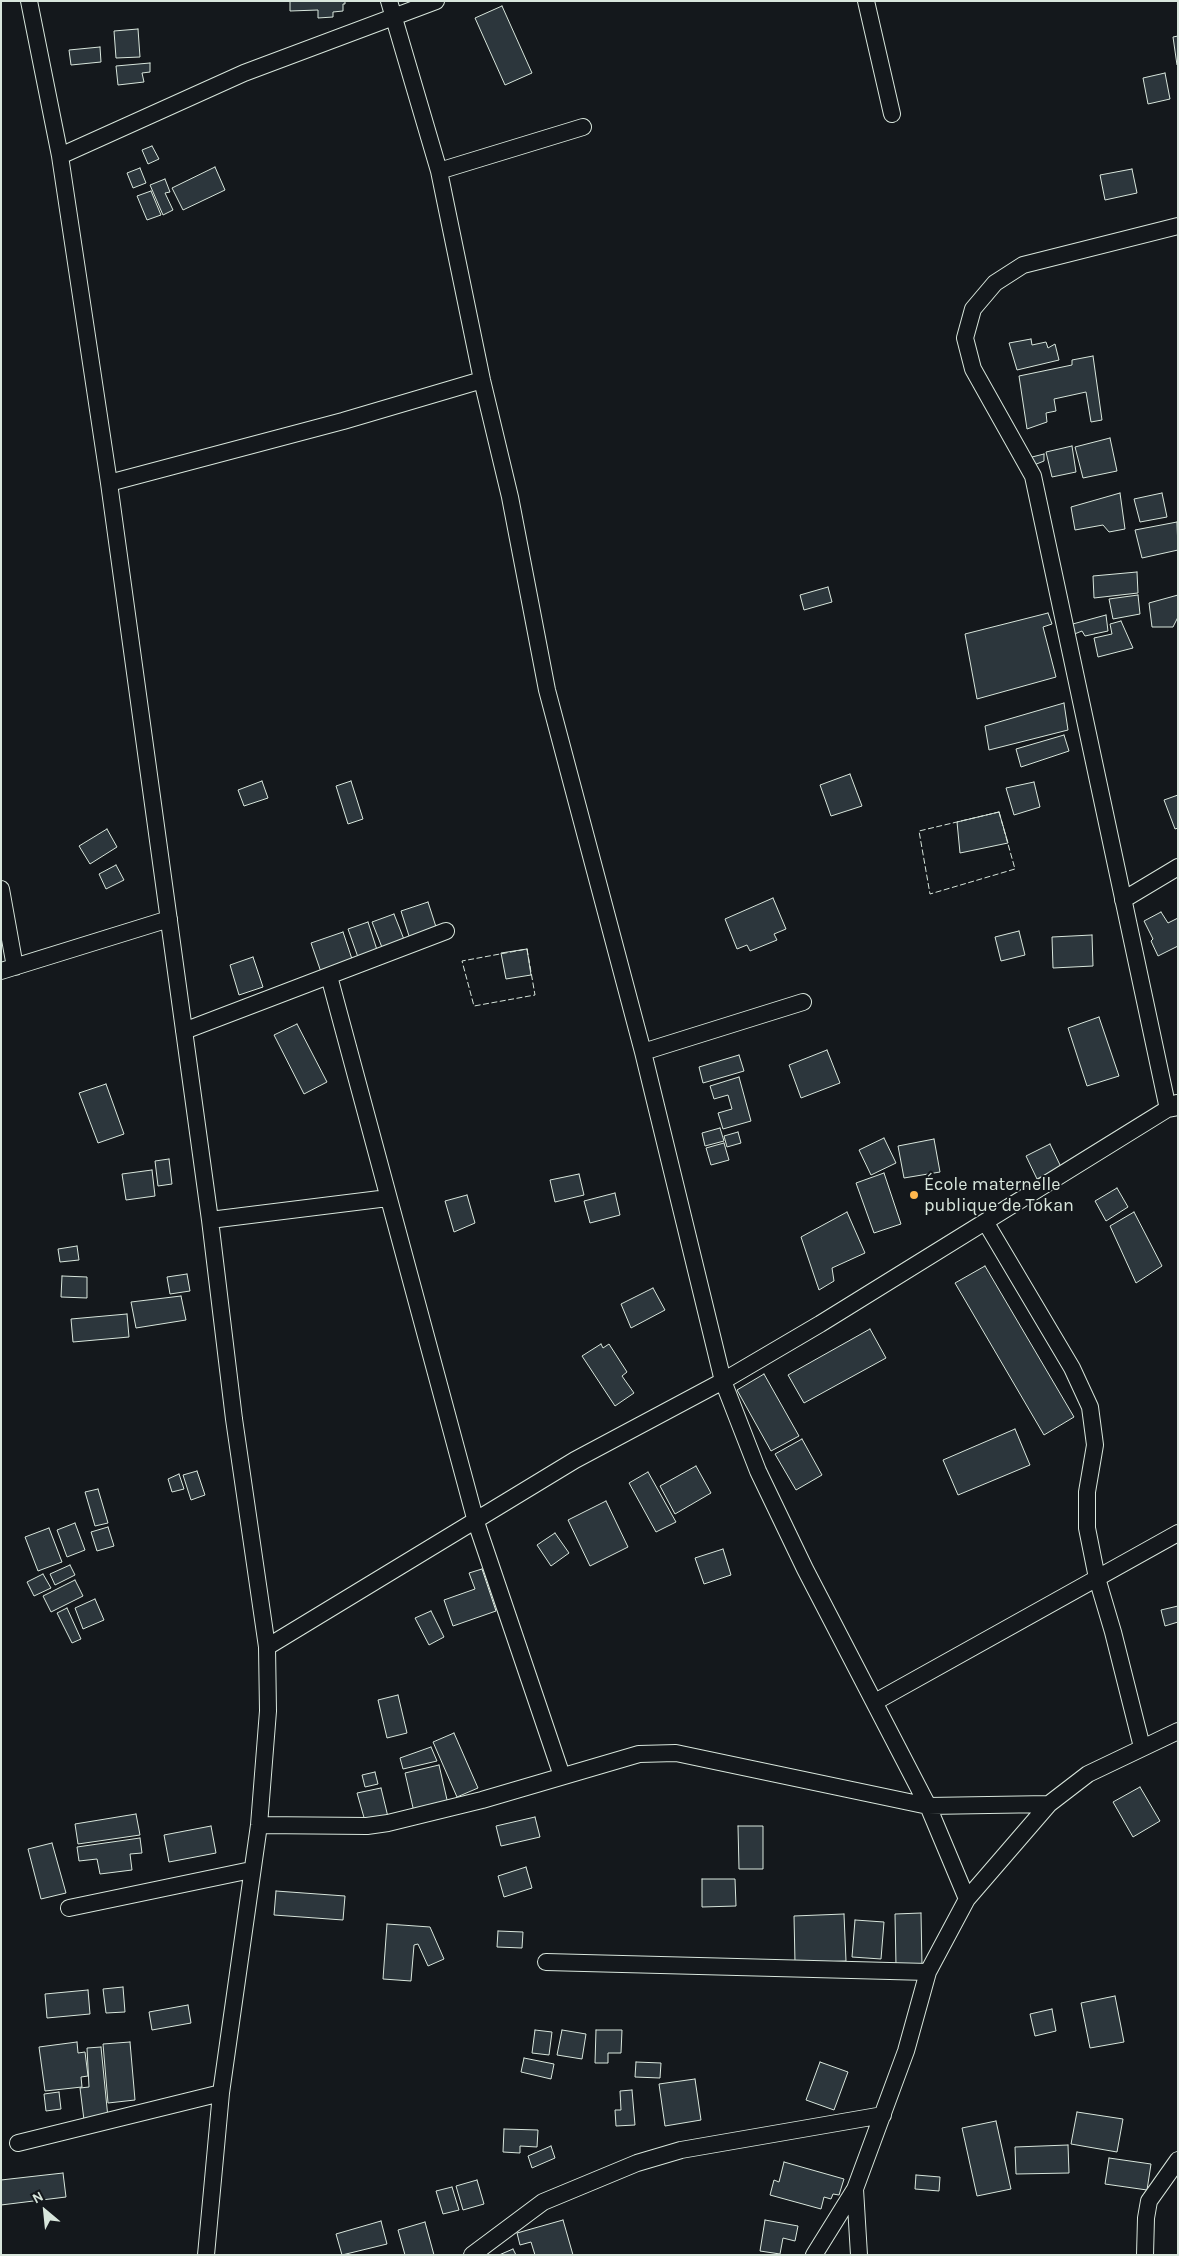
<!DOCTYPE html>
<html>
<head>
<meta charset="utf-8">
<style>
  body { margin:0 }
  #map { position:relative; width:1179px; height:2256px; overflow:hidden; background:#14181c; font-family:Karla,sans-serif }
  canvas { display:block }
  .frame { position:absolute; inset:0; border:2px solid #d8e6dc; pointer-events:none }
  .north { position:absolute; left:20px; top:2186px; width:50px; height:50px; -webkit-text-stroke:4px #14181c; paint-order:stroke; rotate:332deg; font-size:14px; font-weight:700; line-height:20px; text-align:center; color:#d8e6dc }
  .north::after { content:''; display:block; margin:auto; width:18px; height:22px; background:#d8e6dc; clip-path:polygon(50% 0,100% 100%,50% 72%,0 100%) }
</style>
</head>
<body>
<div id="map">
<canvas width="1179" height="2256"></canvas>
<div class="frame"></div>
<div class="north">N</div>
</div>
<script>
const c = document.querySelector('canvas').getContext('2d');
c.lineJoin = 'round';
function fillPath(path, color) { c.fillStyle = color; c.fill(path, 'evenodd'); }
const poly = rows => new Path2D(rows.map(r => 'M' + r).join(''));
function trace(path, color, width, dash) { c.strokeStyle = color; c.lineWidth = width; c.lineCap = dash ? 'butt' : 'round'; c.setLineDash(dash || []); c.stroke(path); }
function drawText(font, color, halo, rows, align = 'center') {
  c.font = font + ' Karla,sans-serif'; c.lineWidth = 4; c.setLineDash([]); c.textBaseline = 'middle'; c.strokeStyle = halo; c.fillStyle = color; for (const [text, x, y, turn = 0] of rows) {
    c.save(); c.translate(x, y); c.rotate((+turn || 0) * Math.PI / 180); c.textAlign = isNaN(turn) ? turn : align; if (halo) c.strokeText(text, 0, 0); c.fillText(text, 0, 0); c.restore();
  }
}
const building = poly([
  [290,1,345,1,345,4,343,4,343,11,333,12,333,17,318,18,318,10,290,11,290,1],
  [502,6,532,73,505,85,475,18,502,6],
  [138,29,140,57,116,58,114,31,138,29],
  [1178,36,1178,65,1177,65,1173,37,1178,36],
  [100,47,101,62,71,65,69,50,100,47],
  [150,63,150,72,142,73,144,82,118,85,116,66,150,63],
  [1165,73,1170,99,1148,104,1143,78,1165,73],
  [152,146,159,159,148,164,142,150,152,146],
  [215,167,225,190,183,210,172,188,215,167],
  [140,168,146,183,133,188,127,173,140,168],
  [1132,169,1137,193,1105,200,1100,175,1132,169],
  [165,179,170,192,165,193,173,210,163,215,150,185,165,179],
  [151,191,161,215,147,220,137,196,151,191],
  [1031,339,1032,345,1046,342,1048,348,1055,344,1059,360,1017,370,1009,343,1031,339],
  [1093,356,1102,420,1091,422,1086,392,1054,399,1056,411,1046,413,1047,422,1027,429,1019,376,1072,365,1072,360,1093,356],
  [1110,438,1117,471,1083,478,1075,447,1110,438],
  [1072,446,1076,472,1052,477,1046,452,1072,446],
  [1044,454,1044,461,1034,465,1032,457,1044,454],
  [1120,493,1125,529,1109,532,1103,525,1075,530,1071,507,1120,493],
  [1162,493,1167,517,1140,522,1134,499,1162,493],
  [1177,522,1178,550,1142,558,1135,530,1177,522],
  [1137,572,1138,593,1094,598,1093,576,1137,572],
  [828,587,832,602,804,610,800,595,828,587],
  [1138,595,1140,614,1113,619,1109,599,1138,595],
  [1178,595,1178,617,1173,627,1152,627,1149,603,1178,595],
  [1048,613,1052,624,1043,627,1056,677,977,699,965,634,1048,613],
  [1106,615,1108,631,1085,636,1082,631,1072,635,1069,625,1106,615],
  [1121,621,1133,648,1098,657,1094,638,1112,634,1110,624,1121,621],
  [1064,703,1068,730,989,750,985,726,1064,703],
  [1064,735,1069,751,1021,767,1016,749,1064,735],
  [850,774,862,806,831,816,820,785,850,774],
  [262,781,268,798,244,806,238,790,262,781],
  [351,781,363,819,348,824,336,786,351,781],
  [1034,782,1040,807,1014,815,1006,788,1034,782],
  [1178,795,1178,828,1175,829,1164,800,1178,795],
  [999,812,1008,843,960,853,957,822,999,812],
  [107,829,117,847,90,864,79,846,107,829],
  [116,865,124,880,106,889,99,874,116,865],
  [773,898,786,929,774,934,777,940,750,951,747,945,737,949,725,919,773,898],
  [428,902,437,930,410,939,401,911,428,902],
  [1161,912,1168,923,1178,918,1178,946,1158,956,1151,941,1153,939,1144,921,1161,912],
  [394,914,405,942,383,950,372,922,394,914],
  [368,922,378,953,359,960,348,929,368,922],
  [1019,931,1025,955,1001,961,995,937,1019,931],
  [343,932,353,962,321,972,311,943,343,932],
  [1092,935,1093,966,1053,968,1052,937,1092,935],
  [527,949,531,975,506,979,501,953,527,949],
  [253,957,263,987,239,995,230,965,253,957],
  [1099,1017,1119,1076,1087,1086,1068,1028,1099,1017],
  [297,1024,327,1082,304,1094,274,1035,297,1024],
  [827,1050,840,1083,801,1098,789,1065,827,1050],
  [739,1055,744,1071,703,1083,699,1067,739,1055],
  [739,1077,751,1121,723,1129,718,1113,732,1109,728,1095,714,1099,710,1086,739,1077],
  [106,1084,124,1134,98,1143,79,1093,106,1084],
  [720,1128,724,1141,705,1146,702,1133,720,1128],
  [738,1132,741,1143,727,1147,724,1136,738,1132],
  [884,1138,896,1163,871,1175,859,1150,884,1138],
  [934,1139,940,1172,904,1178,898,1146,934,1139],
  [724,1143,729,1160,711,1165,706,1148,724,1143],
  [1050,1144,1061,1167,1037,1179,1026,1156,1050,1144],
  [169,1159,172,1184,158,1186,155,1161,169,1159],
  [152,1170,155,1196,126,1200,122,1174,152,1170],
  [884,1173,901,1224,874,1233,856,1183,884,1173],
  [579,1174,584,1195,555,1202,550,1180,579,1174],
  [1117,1188,1128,1207,1106,1221,1095,1201,1117,1188],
  [615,1193,620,1215,590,1223,584,1201,615,1193],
  [467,1195,475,1223,454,1232,445,1201,467,1195],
  [847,1212,865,1253,832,1268,834,1281,819,1290,801,1237,847,1212],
  [1134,1212,1162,1266,1136,1283,1110,1226,1134,1212],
  [77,1246,79,1260,60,1262,58,1249,77,1246],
  [985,1266,1074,1417,1044,1435,955,1283,985,1266],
  [187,1274,190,1291,170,1294,167,1277,187,1274],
  [62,1276,87,1277,87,1298,61,1297,62,1276],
  [653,1288,665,1310,631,1328,621,1304,653,1288],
  [181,1296,186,1320,136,1328,131,1302,181,1296],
  [127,1314,129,1337,73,1342,71,1319,127,1314],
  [870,1329,886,1358,804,1403,788,1375,870,1329],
  [601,1344,603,1348,609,1344,627,1372,622,1376,634,1393,615,1406,582,1356,601,1344],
  [764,1374,799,1436,771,1451,737,1390,764,1374],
  [1015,1429,1030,1465,958,1495,943,1460,1015,1429],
  [802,1439,822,1475,796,1490,775,1454,802,1439],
  [696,1466,711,1493,675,1514,660,1486,696,1466],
  [197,1471,205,1495,191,1500,183,1475,197,1471],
  [648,1472,676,1522,656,1532,629,1483,648,1472],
  [179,1474,184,1489,172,1492,168,1479,179,1474],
  [98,1489,108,1523,95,1526,85,1492,98,1489],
  [606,1501,628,1547,590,1566,568,1520,606,1501],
  [75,1523,85,1550,67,1557,57,1530,75,1523],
  [108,1527,114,1546,97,1551,91,1532,108,1527],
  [49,1528,62,1562,38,1571,25,1537,49,1528],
  [555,1533,569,1553,551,1566,537,1545,555,1533],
  [723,1549,731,1575,704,1584,695,1558,723,1549],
  [70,1565,75,1575,55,1585,50,1574,70,1565],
  [482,1569,496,1611,453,1626,444,1600,475,1589,469,1573,482,1569],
  [43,1574,51,1588,34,1596,27,1582,43,1574],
  [75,1580,83,1596,51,1612,43,1596,75,1580],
  [95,1599,104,1620,83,1629,75,1608,95,1599],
  [1178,1606,1178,1622,1165,1626,1161,1610,1178,1606],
  [67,1608,81,1639,72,1643,57,1613,67,1608],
  [431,1611,444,1637,429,1645,415,1618,431,1611],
  [398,1695,407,1733,387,1738,378,1700,398,1695],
  [454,1733,478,1788,457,1797,433,1742,454,1733],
  [431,1747,437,1761,403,1769,400,1758,431,1747],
  [439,1765,448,1804,414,1812,405,1773,439,1765],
  [375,1772,378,1784,365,1787,362,1775,375,1772],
  [1140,1787,1160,1821,1133,1837,1113,1802,1140,1787],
  [381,1788,388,1817,365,1821,357,1793,381,1788],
  [136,1814,140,1835,78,1844,75,1824,136,1814],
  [535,1817,540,1837,501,1846,496,1826,535,1817],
  [211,1826,216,1853,169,1862,164,1835,211,1826],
  [738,1826,763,1826,763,1869,739,1869,738,1826],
  [140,1838,142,1853,130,1854,132,1870,100,1874,97,1859,79,1861,77,1847,140,1838],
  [52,1843,66,1893,41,1899,28,1849,52,1843],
  [526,1867,532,1888,504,1897,498,1876,526,1867],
  [702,1879,735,1879,736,1906,702,1907,702,1879],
  [276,1891,345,1896,343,1920,274,1915,276,1891],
  [921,1913,922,1966,896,1966,895,1914,921,1913],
  [844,1914,846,1961,795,1963,794,1916,844,1914],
  [855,1920,884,1922,881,1959,852,1957,855,1920],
  [387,1924,430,1927,444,1959,428,1966,418,1944,414,1945,411,1981,383,1979,387,1924],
  [498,1931,523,1932,522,1948,497,1947,498,1931],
  [123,1987,125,2012,106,2013,103,1989,123,1987],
  [88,1990,90,2014,47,2018,45,1994,88,1990],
  [1115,1996,1124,2042,1090,2048,1081,2003,1115,1996],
  [188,2005,191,2023,152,2030,149,2012,188,2005],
  [1052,2009,1056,2031,1035,2036,1030,2014,1052,2009],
  [535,2030,552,2032,549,2055,532,2053,535,2030],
  [562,2030,586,2034,582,2059,557,2055,562,2030],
  [596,2030,622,2030,621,2053,608,2053,608,2063,595,2063,596,2030],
  [77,2042,78,2053,85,2052,88,2076,81,2077,82,2087,45,2091,39,2047,77,2042],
  [130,2042,135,2100,108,2103,103,2044,130,2042],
  [101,2047,108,2118,84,2120,80,2088,89,2087,87,2048,101,2047],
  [524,2058,554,2064,551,2079,521,2072,524,2058],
  [636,2062,661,2063,660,2078,635,2077,636,2062],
  [820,2062,848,2072,834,2110,806,2100,820,2062],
  [695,2079,701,2120,665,2126,659,2084,695,2079],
  [632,2090,635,2125,616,2126,615,2110,621,2110,620,2091,632,2090],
  [59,2092,61,2109,46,2111,44,2094,59,2092],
  [1077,2112,1123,2119,1117,2152,1071,2144,1077,2112],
  [996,2121,1011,2189,977,2196,962,2128,996,2121],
  [504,2129,538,2130,537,2147,520,2146,520,2153,503,2152,504,2129],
  [1068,2145,1069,2173,1016,2174,1015,2147,1068,2145],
  [551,2146,555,2158,532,2168,528,2156,551,2146],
  [1109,2158,1151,2164,1147,2190,1105,2184,1109,2158],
  [784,2162,844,2179,839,2195,833,2194,831,2199,824,2197,821,2209,770,2195,774,2180,779,2182,784,2162],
  [63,2173,66,2197,1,2205,1,2180,63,2173],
  [916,2175,940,2177,939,2191,915,2189,916,2175],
  [477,2180,484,2204,463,2210,456,2186,477,2180],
  [452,2187,459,2210,443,2214,436,2191,452,2187],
  [563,2220,573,2255,535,2255,531,2242,520,2245,517,2233,563,2220],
  [765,2220,798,2226,795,2241,783,2238,780,2254,760,2251,765,2220],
  [381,2221,387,2244,342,2255,336,2234,381,2221],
  [425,2222,434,2255,405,2255,398,2230,425,2222],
  [513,2249,516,2255,499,2255,513,2249]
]);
fillPath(building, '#2c363c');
trace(building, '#d8e6dc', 1);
const street = poly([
  [29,1,60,156,109,483,210,1220,234,1419,267,1647,268,1711,259,1825,221,2093,206,2255],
  [389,1,439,171,482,380,510,497,547,690,643,1052,723,1381,758,1471,805,1569,928,1806,967,1899],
  [866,1,892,114],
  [60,156,244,73,436,1],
  [439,171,583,127],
  [1178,226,1023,265,995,283,973,309,965,338,973,369,1033,476,1168,1109,1178,1107],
  [109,483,343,421,482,380],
  [1,889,15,967],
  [1123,900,1178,867],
  [1,971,169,919],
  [329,976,476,1522,562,1776],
  [184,1031,446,931],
  [643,1052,803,1002],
  [210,1220,388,1198],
  [986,1223,1072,1368,1090,1407,1095,1445,1087,1492,1087,1528,1097,1578,1113,1632,1142,1747],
  [267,1647,575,1460,723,1381,820,1324,1177,1103],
  [875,1702,1178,1533],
  [259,1825,367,1826,388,1823,482,1800,639,1754,676,1753,928,1806,1049,1804],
  [69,1908,251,1870],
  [546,1962,928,1972],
  [18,2143,221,2093],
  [855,2189,859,2255],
  [472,2255,543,2202,637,2163,681,2150,883,2115],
  [814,2255,855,2189,906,2051,928,1972,967,1899,1049,1804,1088,1774,1178,1731],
  [1145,2255,1146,2218,1149,2201,1178,2160]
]);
trace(street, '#d8e6dc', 18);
trace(street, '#14181c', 16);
trace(poly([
  [999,812,1015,869,930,894,919,831,999,812],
  [527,949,535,995,474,1006,462,961,527,949]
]), '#d8e6dc', 1, [6, 2.5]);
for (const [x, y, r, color] of [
  [914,1195,5,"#ffb74d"]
]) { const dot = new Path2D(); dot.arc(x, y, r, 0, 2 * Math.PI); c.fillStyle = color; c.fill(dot); trace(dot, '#14181c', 2); }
drawText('18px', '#d8e6dc', '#14181c', [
  ["École maternelle",924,1185],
  ["publique de Tokan",924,1206]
], 'left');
</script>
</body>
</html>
